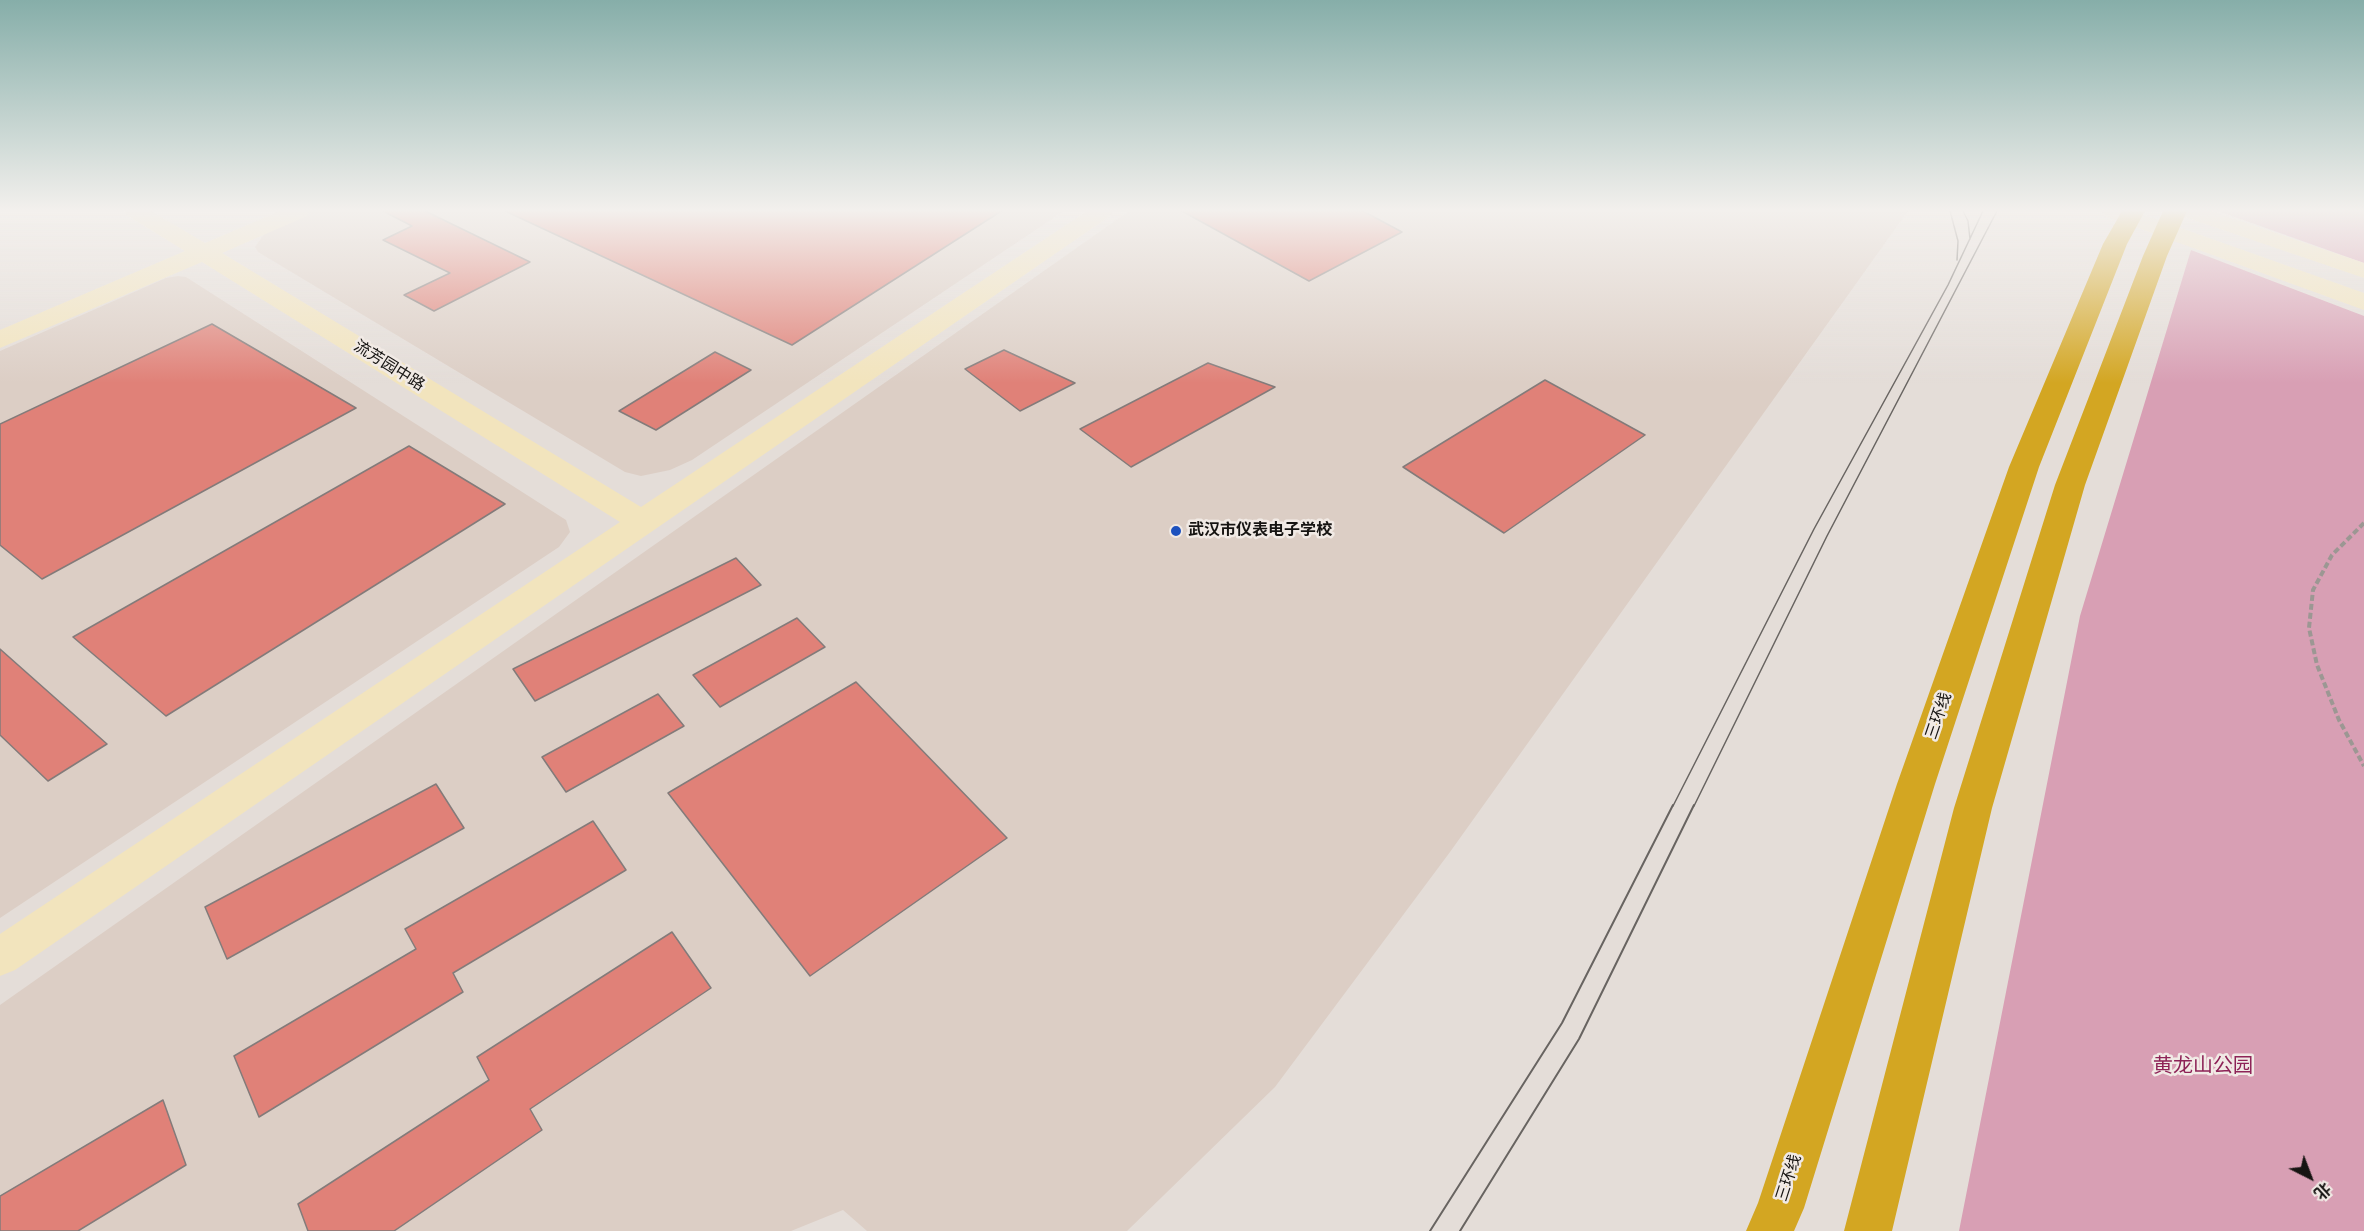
<!DOCTYPE html>
<html>
<head>
<meta charset="utf-8">
<style>
  body { margin:0 }
  #map { position:relative; width:2364px; height:1231px; overflow:hidden; background:#e4ddd8; font-family:Helvetica,"Noto Sans SC",sans-serif }
  canvas { display:block }
  .north { position:absolute; left:2280px; top:1147px; width:60px; height:60px; -webkit-text-stroke:4px #f1eae5; paint-order:stroke; rotate:138deg; font-size:16px; font-weight:700; line-height:24px; text-align:center; color:#161412 }
  .north::after { content:''; display:block; margin:auto; width:21px; height:27px; background:#161412; clip-path:polygon(50% 0,100% 100%,50% 72%,0 100%) }
</style>
</head>
<body>
<div id="map">
<canvas width="2364" height="1231"></canvas>
<div class="north">北</div>
</div>
<script>
const c = document.querySelector('canvas').getContext('2d');
c.lineJoin = 'round';
function fillPath(path, color) { c.fillStyle = color; c.fill(path, 'evenodd'); }
const poly = rows => new Path2D(rows.map(r => 'M' + r).join(''));
function trace(path, color, width, dash) { c.strokeStyle = color; c.lineWidth = width; c.lineCap = dash ? 'butt' : 'round'; c.setLineDash(dash || []); c.stroke(path); }
function drawText(font, color, halo, rows, align = 'center') {
  c.font = font + ' Helvetica,"Noto Sans SC",sans-serif'; c.lineWidth = 5; c.setLineDash([]); c.textBaseline = 'middle'; c.strokeStyle = halo; c.fillStyle = color; for (const [text, x, y, turn = 0] of rows) {
    c.save(); c.translate(x, y); c.rotate((+turn || 0) * Math.PI / 180); c.textAlign = isNaN(turn) ? turn : align; if (halo) c.strokeText(text, 0, 0); c.fillText(text, 0, 0); c.restore();
  }
}
fillPath(poly([
  [314,211,1064,211,692,460,670,470,641,476,625,472,258,252,255,247,266,231],
  [1129,211,1908,211,1450,852,1275,1087,1127,1231,867,1231,843,1210,791,1231,0,1231,0,1005],
  [178,276,186,277,566,520,570,532,559,547,0,918,0,351,166,278]
]), '#dccec5');
fillPath(poly([
  [2218,211,2364,211,2364,263],
  [2191,250,2364,316,2364,1231,1959,1231,2080,616]
]), '#d89fb4');
const building = poly([
  [381,210,423,210,530,262,434,311,404,295,450,273,383,240,412,226,381,210],
  [503,210,1003,210,792,345,503,210],
  [1180,210,1361,210,1402,232,1309,281,1180,210],
  [212,324,356,408,42,579,0,545,0,424,212,324],
  [1004,350,1075,383,1020,411,965,369,1004,350],
  [715,352,751,370,656,430,619,411,715,352],
  [1208,363,1275,387,1131,467,1080,429,1208,363],
  [1545,380,1645,435,1504,533,1403,467,1545,380],
  [409,446,505,504,166,716,73,637,409,446],
  [736,558,761,585,535,701,513,669,736,558],
  [797,618,825,647,720,707,693,675,797,618],
  [0,649,107,744,48,781,0,735,0,649],
  [856,682,1007,838,810,976,668,793,856,682],
  [658,694,684,726,566,792,542,757,658,694],
  [436,784,464,828,227,959,205,907,436,784],
  [593,821,626,870,453,973,463,992,259,1117,234,1056,416,949,405,929,593,821],
  [672,932,711,988,530,1109,542,1130,394,1231,308,1231,298,1204,489,1080,477,1057,672,932],
  [163,1100,186,1165,78,1231,0,1231,0,1196,163,1100]
]);
fillPath(building, '#e08178');
trace(building, '#837b7a', 1.5);
trace(poly([
  [2364,523,2332,555,2313,590,2309,628,2317,665,2339,720,2364,766]
]), '#9c9793', 4, [6, 3]);
fillPath(poly([
  [124,211,151,211,205,243,280,211,310,211,307,216,222,253,641,507,1087,211,1114,211,1110,216,15,970,0,976,0,934,620,522,202,262,0,348,0,330,185,251,128,216,124,211],
  [2102,211,2133,211,2364,293,2364,310,2105,216,2102,211],
  [2179,211,2211,211,2364,263,2364,278,2182,216,2179,211]
]), '#f2e4bd');
fillPath(poly([
  [2122,211,2145,211,2127,244,2039,467,1935,784,1804,1208,1794,1231,1746,1231,1758,1203,1897,784,2009,467,2103,244,2122,211],
  [2163,211,2187,211,2167,256,2085,485,1992,808,1892,1231,1844,1231,1954,808,2055,485,2143,256,2163,211]
]), '#d3a622');
trace(poly([
  [1950,211,1958,241,1957,260],
  [1963,211,1968,221,1970,239],
  [1673,806,1814,529,1948,285,1983,211],
  [1694,806,1827,536,1997,211]
]), '#686461', 1.5);
trace(poly([
  [1430,1231,1562,1023,1673,805],
  [1460,1231,1579,1039,1694,805]
]), '#686461', 2);
const sky = c.createLinearGradient(0, 0, 0, 383);
sky.addColorStop(0, '#86aea9');
sky.addColorStop(0.55, '#f3f0ed');
sky.addColorStop(1, '#f3f0ed00');
c.fillStyle = sky;
c.fillRect(0, 0, 2364, 383);
for (const [x, y, r, color] of [
  [1176,531,6,"#1d51be"]
]) { const dot = new Path2D(); dot.arc(x, y, r, 0, 2 * Math.PI); c.fillStyle = color; c.fill(dot); trace(dot, '#f1eae5', 2); }
drawText('16px', '#161412', '#f1eae5', [
  ["流芳园中路",389,366,32],
  ["三环线",1939,716,-71],
  ["三环线",1789,1178,-72]
]);
drawText('bold 16px', '#161412', '#f1eae5', [
  ["武汉市仪表电子学校",1188,531]
], 'left');
drawText('20px', '#8d2357', '#f1eae5', [
  ["黄龙山公园",2203,1066]
]);
</script>
</body>
</html>
